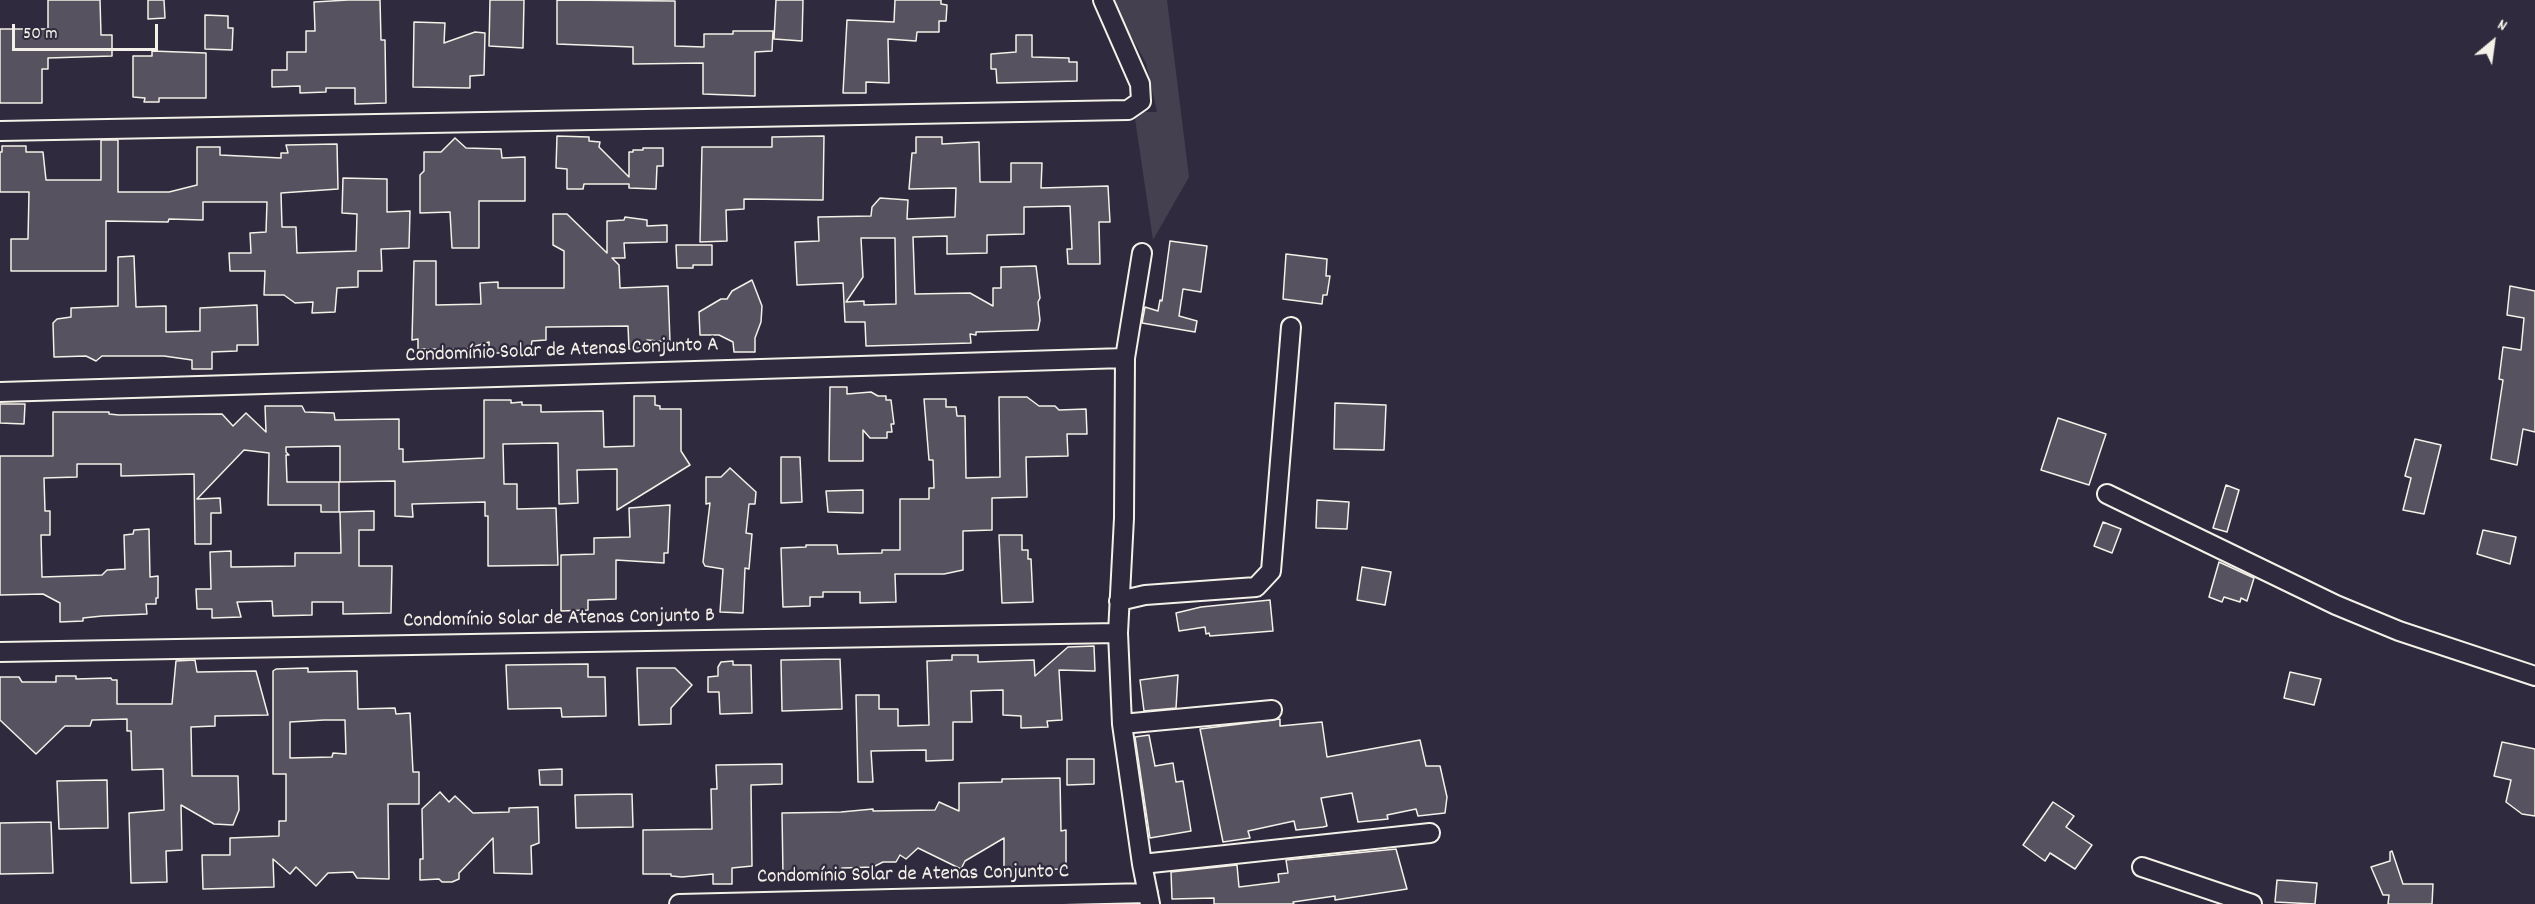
<!DOCTYPE html>
<html>
<head>
<meta charset="utf-8">
<style>
  body { margin:0 }
  #map { position:relative; width:2535px; height:904px; overflow:hidden; background:#2f2a3d; font-family:Dekko,sans-serif }
  canvas { display:block }
  .north { position:absolute; left:2463px; top:12px; width:60px; height:60px; -webkit-text-stroke:4px #2f2a3d; paint-order:stroke; rotate:29deg; font-size:16px; font-weight:700; line-height:24px; text-align:center; color:#f4f1e8 }
  .north::after { content:''; display:block; margin:auto; width:21px; height:27px; background:#f4f1e8; clip-path:polygon(50% 0,100% 100%,50% 72%,0 100%) }
  .scale { position:absolute; left:12px; top:24px; width:146px; height:27px; box-sizing:border-box; border:3px solid #f4f1e8; border-top:0; padding-left:8px; font-size:18px; line-height:21px; white-space:nowrap; color:#f4f1e8; -webkit-text-stroke:4px #2f2a3d; paint-order:stroke }
</style>
</head>
<body>
<div id="map">
<canvas width="2535" height="904"></canvas>
<div class="north">N</div>
<div class="scale">50 m</div>
</div>
<script>
const c = document.querySelector('canvas').getContext('2d');
c.lineJoin = 'round';
function fillPath(path, color) { c.fillStyle = color; c.fill(path, 'evenodd'); }
const poly = rows => new Path2D(rows.map(r => 'M' + r).join(''));
function trace(path, color, width, dash) { c.strokeStyle = color; c.lineWidth = width; c.lineCap = dash ? 'butt' : 'round'; c.setLineDash(dash || []); c.stroke(path); }
function drawText(font, color, halo, rows, align = 'center') {
  c.font = font + ' Dekko,sans-serif'; c.lineWidth = 4.5; c.setLineDash([]); c.textBaseline = 'middle'; c.strokeStyle = halo; c.fillStyle = color; for (const [text, x, y, turn = 0] of rows) {
    c.save(); c.translate(x, y); c.rotate((+turn || 0) * Math.PI / 180); c.textAlign = isNaN(turn) ? turn : align; if (halo) c.strokeText(text, 0, 0); c.fillText(text, 0, 0); c.restore();
  }
}
fillPath(poly([
  [1115,0,1167,0,1189,177,1153,240,1134,112,1157,112,1146,63,1122,20]
]), '#454050');
const building = poly([
  [48,0,100,0,101,35,112,35,112,56,48,58,48,69,42,69,42,103,0,103,0,29,48,29,48,0],
  [148,0,164,0,165,18,148,19,148,0],
  [348,0,380,0,381,40,385,40,386,103,355,104,355,88,326,88,326,92,300,93,300,86,272,87,272,70,287,70,287,52,306,52,306,31,315,31,314,2,348,0],
  [490,0,524,0,523,48,489,46,490,0],
  [557,0,675,1,675,46,704,47,704,34,733,34,733,31,773,31,772,51,755,52,755,96,703,94,703,63,633,64,633,47,557,44,557,0],
  [776,0,803,0,802,41,774,39,776,0],
  [895,0,941,0,941,4,947,5,946,21,939,21,939,32,917,32,916,41,888,39,889,83,866,82,866,93,843,93,847,20,894,22,895,0],
  [205,15,228,16,228,28,233,28,232,50,205,49,205,15],
  [414,22,445,23,444,43,475,32,485,33,484,75,470,76,470,88,413,87,414,22],
  [1016,35,1032,35,1032,57,1069,58,1069,62,1077,62,1077,81,997,83,996,69,991,69,991,54,1016,52,1016,35],
  [152,51,206,53,206,98,159,98,159,102,144,102,145,98,133,97,133,56,152,56,152,51],
  [557,136,589,137,589,141,600,142,599,147,629,177,629,152,633,152,633,150,643,150,643,148,663,148,663,166,657,166,656,189,629,188,629,184,584,184,583,189,567,189,567,169,556,168,557,136],
  [824,136,823,200,744,199,744,209,726,210,727,241,700,242,702,147,772,147,772,137,824,136],
  [916,137,942,137,942,144,979,142,980,182,1011,182,1011,163,1042,163,1041,188,1108,186,1110,222,1099,222,1100,264,1068,264,1067,249,1072,249,1070,206,1024,207,1024,234,987,235,987,253,947,254,947,236,913,237,915,294,970,293,993,306,993,288,1001,288,1001,267,1036,266,1040,298,1038,302,1040,320,1038,330,976,332,976,335,970,334,971,343,866,346,865,322,845,322,843,283,797,285,795,242,819,241,818,217,871,216,872,207,880,198,908,200,907,219,955,217,956,188,909,189,912,153,916,153,916,137],
  [861,238,895,238,896,304,864,305,864,301,846,302,863,277,861,238],
  [455,138,466,148,501,149,502,158,525,157,525,201,479,201,479,248,452,248,450,212,420,213,420,175,424,171,424,152,441,152,455,138],
  [101,140,118,140,118,192,169,192,197,185,197,147,220,147,220,155,281,158,281,153,288,153,286,145,337,144,338,189,281,193,282,227,296,227,297,253,356,251,357,214,342,213,343,178,387,179,387,212,410,211,409,248,381,249,382,271,358,271,358,287,337,288,335,312,312,313,313,302,295,303,284,295,264,295,265,271,230,271,229,253,251,253,250,233,266,232,267,202,203,202,203,220,169,219,168,222,106,221,106,271,11,271,11,239,28,239,29,192,0,192,0,152,2,152,2,146,26,146,26,152,43,152,46,180,101,180,101,140],
  [553,214,567,214,607,253,607,221,624,220,625,217,647,220,647,226,667,225,667,242,624,243,625,258,612,258,619,265,620,288,668,286,670,342,647,340,648,348,629,349,628,326,546,327,546,340,532,341,530,353,489,353,489,342,466,349,418,349,418,339,412,340,414,261,436,261,436,305,481,304,480,283,498,282,498,288,564,288,564,251,553,245,553,214],
  [1170,241,1207,246,1201,292,1183,289,1179,316,1197,321,1195,332,1142,323,1145,307,1158,311,1160,300,1162,301,1170,241],
  [676,245,712,245,712,265,693,265,693,268,677,268,676,245],
  [1286,254,1327,259,1326,276,1330,276,1327,295,1323,295,1322,304,1283,299,1286,254],
  [134,256,136,307,166,306,166,332,200,331,200,308,257,305,258,345,237,345,237,351,212,352,212,369,192,369,192,360,164,356,102,356,96,361,86,356,54,357,53,323,57,319,71,317,71,308,118,306,118,257,134,256],
  [752,280,762,306,761,322,755,338,755,352,734,352,733,342,719,335,700,335,699,312,721,299,727,299,732,291,752,280],
  [2510,286,2535,291,2535,432,2523,429,2517,465,2491,459,2503,380,2499,379,2503,347,2521,350,2524,318,2507,315,2510,286],
  [830,387,847,387,847,394,871,392,878,396,886,396,886,400,891,400,894,424,891,424,892,432,887,432,887,438,870,438,863,430,863,461,829,461,830,387],
  [634,396,655,396,655,405,660,406,660,409,681,409,681,451,690,465,617,510,617,469,577,470,578,503,559,504,558,443,503,444,504,484,517,484,517,509,556,508,558,565,488,566,488,516,485,516,485,502,412,504,413,517,395,516,395,481,340,482,340,446,286,447,286,452,289,455,286,455,287,482,339,482,339,512,321,512,321,505,268,505,269,453,244,450,197,499,220,498,221,513,211,513,211,544,195,544,194,474,121,476,121,464,77,464,77,477,44,478,45,511,50,511,50,535,41,535,42,577,102,575,107,570,125,569,124,535,133,534,134,530,149,529,150,577,158,576,158,598,156,598,156,604,146,604,147,614,102,616,83,618,83,621,60,622,60,603,43,594,0,595,0,456,53,456,53,412,109,412,109,414,119,415,222,414,233,426,246,413,266,432,265,406,302,406,305,412,334,413,335,420,399,419,399,449,403,449,403,462,484,458,484,400,511,400,511,403,522,402,522,405,541,405,541,412,603,411,604,447,634,446,634,396],
  [999,397,1027,397,1039,406,1055,406,1059,410,1086,409,1087,434,1067,434,1068,456,1026,457,1027,497,992,498,992,530,963,531,963,570,944,574,895,574,896,602,860,603,860,592,823,592,823,597,810,597,810,606,783,607,781,548,806,547,806,545,837,545,838,554,882,553,882,550,900,550,900,499,929,499,929,488,934,488,933,460,929,460,924,399,946,399,946,407,956,407,957,416,965,416,966,478,1000,477,999,397],
  [1335,403,1386,405,1384,450,1334,449,1335,403],
  [0,404,25,404,24,424,0,423,0,404],
  [2058,418,2106,434,2089,485,2041,470,2058,418],
  [2415,439,2441,445,2424,514,2403,510,2411,478,2405,476,2415,439],
  [781,457,800,457,802,502,781,503,781,457],
  [730,468,756,492,755,504,749,504,746,533,752,534,749,569,745,568,743,613,720,612,723,569,705,566,703,562,710,503,706,504,706,477,721,477,730,468],
  [2226,485,2239,490,2227,532,2213,528,2226,485],
  [863,490,863,513,828,512,826,491,863,490],
  [1317,500,1349,502,1347,529,1316,528,1317,500],
  [670,505,668,553,664,553,664,563,616,560,616,599,588,600,588,610,561,611,561,555,594,554,594,538,630,537,629,508,670,505],
  [374,511,374,530,359,530,359,566,392,566,391,613,343,614,343,602,312,602,312,615,273,616,272,601,237,602,241,617,212,618,212,609,197,609,196,589,211,589,210,552,231,551,231,567,295,566,295,553,341,553,340,512,374,511],
  [2103,522,2121,529,2112,553,2094,546,2103,522],
  [2483,530,2516,537,2510,564,2477,554,2483,530],
  [999,535,1022,535,1022,550,1028,550,1028,559,1031,559,1033,602,1002,603,999,535],
  [2219,562,2254,578,2247,601,2241,598,2240,602,2224,597,2222,602,2209,597,2219,562],
  [1362,567,1391,572,1385,605,1357,600,1362,567],
  [1270,600,1273,631,1210,636,1209,633,1206,634,1205,627,1179,631,1176,613,1201,607,1270,600],
  [1094,646,1095,671,1059,670,1062,720,1047,721,1048,727,1021,728,1021,716,1003,715,1003,690,971,691,972,722,953,722,953,760,926,761,926,750,871,751,873,782,858,782,856,695,879,695,879,709,898,709,898,726,929,725,927,661,952,660,952,655,978,655,978,662,1034,660,1035,676,1068,647,1094,646],
  [840,659,842,709,782,711,781,660,840,659],
  [195,660,197,672,256,671,268,715,215,716,215,726,191,727,192,776,238,776,239,810,233,825,214,824,181,805,182,850,166,851,167,882,131,883,129,813,164,810,163,769,132,770,131,731,127,731,127,719,92,720,90,726,65,726,36,754,0,720,0,677,19,677,22,682,56,682,56,676,76,676,76,679,111,678,112,680,117,680,117,704,172,704,176,661,195,660],
  [733,661,733,665,751,665,752,713,720,714,719,692,708,692,708,677,718,676,718,667,721,662,733,661],
  [588,664,588,677,605,677,606,716,562,717,561,708,508,709,506,665,588,664],
  [308,668,308,672,357,671,358,709,395,708,396,714,410,713,413,772,419,772,419,804,388,804,389,879,357,878,353,872,328,873,316,886,296,867,290,874,273,859,274,887,203,889,202,855,230,855,230,838,279,836,279,821,286,821,286,774,273,774,273,671,276,669,308,668],
  [324,720,345,720,346,754,333,753,332,757,290,758,290,722,324,720],
  [637,668,675,668,692,685,671,708,671,724,639,725,637,668],
  [2290,672,2321,679,2314,705,2284,698,2290,672],
  [1178,675,1176,708,1144,711,1140,680,1178,675],
  [1280,719,1280,726,1322,722,1327,757,1420,740,1426,766,1440,766,1447,797,1445,813,1418,816,1416,809,1387,815,1388,819,1358,822,1352,793,1321,798,1327,826,1323,827,1296,830,1294,821,1248,831,1250,838,1223,842,1200,729,1280,719],
  [1149,735,1155,766,1173,763,1176,782,1183,781,1191,831,1150,838,1135,737,1149,735],
  [2502,742,2535,749,2535,816,2522,814,2506,802,2511,780,2494,776,2502,742],
  [1067,759,1094,759,1094,784,1067,785,1067,759],
  [782,764,782,784,751,785,752,866,732,868,732,884,713,884,713,874,682,877,671,876,671,874,643,874,643,830,712,829,711,789,717,789,716,765,782,764],
  [562,769,562,785,540,785,539,770,562,769],
  [1060,778,1061,831,1066,830,1066,869,1004,870,1004,838,965,861,961,869,918,848,906,859,900,855,896,862,883,862,873,867,842,868,842,875,783,876,782,813,841,812,873,809,873,811,935,810,939,802,959,811,959,783,1002,782,1002,779,1060,778],
  [107,780,108,828,59,829,57,781,107,780],
  [440,792,449,802,455,796,473,813,509,812,509,808,538,807,539,843,531,846,532,874,494,873,493,838,459,873,459,879,452,882,442,882,439,879,420,880,420,859,423,859,422,809,440,792],
  [632,794,633,827,576,828,575,795,632,794],
  [2053,802,2074,816,2066,827,2092,845,2075,869,2050,853,2045,861,2023,845,2053,802],
  [51,822,53,873,0,874,0,823,51,822],
  [1396,849,1407,889,1335,900,1335,896,1293,902,1294,904,1214,904,1214,898,1172,899,1171,872,1237,865,1239,887,1279,882,1278,874,1288,873,1286,860,1396,849],
  [2392,851,2403,884,2433,884,2432,904,2388,904,2389,895,2383,895,2371,867,2390,861,2390,852,2392,851],
  [2277,880,2317,883,2315,904,2275,902,2277,880]
]);
fillPath(building, '#56525f');
trace(building, '#f4f1e8', 1.5);
const street = poly([
  [0,131,1128,110,1141,101,1140,84,1103,0],
  [1142,253,1125,358,1124,518,1118,633,1122,724,1142,864,1150,904],
  [0,392,1125,358],
  [2107,494,2336,605,2399,631,2535,676],
  [1119,601,1145,595,1256,587,1271,571,1291,327],
  [0,652,1118,633],
  [1122,724,1272,710],
  [1142,864,1430,833],
  [2142,867,2252,904],
  [679,904,1148,893]
]);
trace(street, '#f4f1e8', 22);
trace(street, '#2f2a3d', 18);
drawText('21px', '#f4f1e8', '#2f2a3d', [
  ["Condomínio Solar de Atenas Conjunto A",562,352,-2],
  ["Condomínio Solar de Atenas Conjunto B",559,620,-1],
  ["Condomínio Solar de Atenas Conjunto C",913,876,-1]
]);
</script>
</body>
</html>
